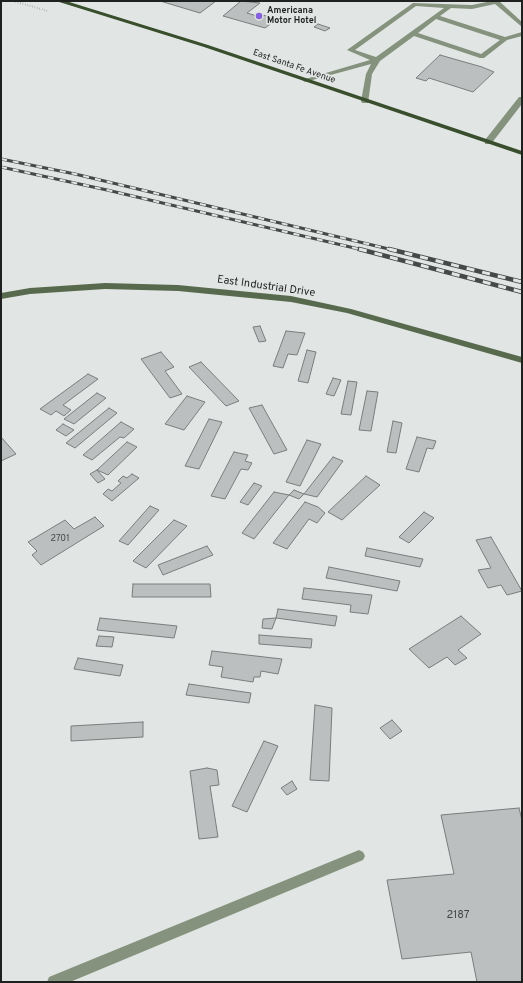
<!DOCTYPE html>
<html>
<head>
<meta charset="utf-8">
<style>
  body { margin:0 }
  #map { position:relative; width:523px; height:983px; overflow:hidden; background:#e1e5e3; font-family:Overpass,sans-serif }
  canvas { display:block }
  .frame { position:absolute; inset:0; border:2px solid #1f2020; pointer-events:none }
</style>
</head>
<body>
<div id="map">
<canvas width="523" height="983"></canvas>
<div class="frame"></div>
</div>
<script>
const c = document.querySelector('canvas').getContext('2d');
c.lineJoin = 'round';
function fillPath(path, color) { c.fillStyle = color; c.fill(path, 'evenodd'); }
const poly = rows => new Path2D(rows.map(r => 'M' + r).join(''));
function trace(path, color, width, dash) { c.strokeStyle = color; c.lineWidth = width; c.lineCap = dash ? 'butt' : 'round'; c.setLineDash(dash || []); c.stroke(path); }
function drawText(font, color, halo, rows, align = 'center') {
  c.font = font + ' Overpass,sans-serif'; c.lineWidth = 3.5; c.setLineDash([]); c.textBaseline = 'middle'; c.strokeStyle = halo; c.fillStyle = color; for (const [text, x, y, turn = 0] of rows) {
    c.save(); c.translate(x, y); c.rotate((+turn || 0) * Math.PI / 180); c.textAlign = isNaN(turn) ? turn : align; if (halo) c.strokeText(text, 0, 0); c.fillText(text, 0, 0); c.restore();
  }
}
const building = poly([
  [160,1,216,1,200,13,160,1],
  [241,1,260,3,247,13,257,16,259,14,277,19,265,28,223,16,241,1],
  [318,24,330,28,325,31,314,27,318,24],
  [440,55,482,67,494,72,473,92,429,78,426,81,416,78,440,55],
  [260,326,266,341,259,342,253,327,260,326],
  [286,331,305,333,297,355,288,354,283,368,273,366,286,331],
  [307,350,316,352,308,383,298,381,307,350],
  [161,352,174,367,165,371,182,394,170,398,141,359,161,352],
  [201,362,239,401,226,406,189,367,201,362],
  [88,374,98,379,63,405,71,410,64,416,56,411,51,415,40,409,88,374],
  [333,378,341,380,334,396,326,394,333,378],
  [348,381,357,382,351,415,341,414,348,381],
  [367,391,378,392,371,431,359,430,367,391],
  [97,393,106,398,74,424,64,419,97,393],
  [187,396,205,402,184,430,165,424,187,396],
  [262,405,287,450,274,454,249,408,262,405],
  [109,408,117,413,75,448,66,443,109,408],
  [209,419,222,422,199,469,185,466,209,419],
  [393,421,402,423,396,453,387,452,393,421],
  [121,422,134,429,124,438,120,437,92,460,83,455,121,422],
  [63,424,74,430,66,436,56,430,63,424],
  [1,437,16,454,1,461,1,437],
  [417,437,436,441,433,449,427,448,419,472,406,469,417,437],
  [307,440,321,444,300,486,286,482,307,440],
  [127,442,137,447,108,475,97,470,127,442],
  [234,452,248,455,245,461,252,463,248,470,241,469,225,499,211,496,234,452],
  [333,457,343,461,317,497,304,494,333,457],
  [97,470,105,479,98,483,90,474,97,470],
  [132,474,139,478,112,501,103,494,108,489,112,491,121,483,118,481,123,476,127,478,132,474],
  [366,476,380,485,342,520,328,512,366,476],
  [254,483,262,486,248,505,240,502,254,483],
  [294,490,304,494,299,499,289,495,294,490],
  [274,492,289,495,254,539,242,533,274,492],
  [305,502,318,507,325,513,317,523,309,519,287,549,273,543,305,502],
  [150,506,159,510,128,545,119,541,150,506],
  [424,512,434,518,409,543,399,537,424,512],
  [95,517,104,526,41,565,32,555,37,551,28,542,65,520,74,529,95,517],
  [174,520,187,526,146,568,133,561,174,520],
  [491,537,522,591,507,595,501,585,488,588,478,570,491,568,476,540,491,537],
  [207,546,213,555,163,575,158,565,207,546],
  [367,548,423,559,420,567,365,556,367,548],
  [329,567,400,581,397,591,326,578,329,567],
  [133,584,210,584,211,597,132,597,133,584],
  [304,588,372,595,368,614,350,612,351,605,302,599,304,588],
  [278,609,337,616,335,626,276,618,278,609],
  [461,616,481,634,458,650,467,658,455,665,447,657,429,668,409,649,461,616],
  [100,618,177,626,174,638,97,630,100,618],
  [276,618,272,629,262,628,263,619,276,618],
  [259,635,312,639,311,648,259,644,259,635],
  [99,636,114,637,112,647,96,646,99,636],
  [212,651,282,659,278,674,261,671,260,677,254,677,253,682,221,677,223,667,209,665,212,651],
  [78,658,123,665,120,676,74,669,78,658],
  [189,684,251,693,249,703,186,695,189,684],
  [315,705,332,708,329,781,310,780,315,705],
  [392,720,402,731,390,739,380,728,392,720],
  [143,722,143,737,71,741,71,726,143,722],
  [264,741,278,746,247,812,232,806,264,741],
  [207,768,217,770,219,785,210,786,218,837,199,839,190,771,207,768],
  [292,781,297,789,287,795,281,788,292,781],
  [519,808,522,820,522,982,477,982,471,952,402,959,387,880,454,874,441,815,519,808]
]);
fillPath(building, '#bbbfbf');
trace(building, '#797d7c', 1);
trace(poly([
  [13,1,48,11]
]), '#939695', 2, [0.5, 2]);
fillPath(poly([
  [492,1,499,1,522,22,522,27,495,4,472,9,451,8,440,16,505,37,522,32,522,36,507,40,484,58,480,58,414,36,380,61,372,74,368,103,362,103,361,101,366,74,371,64,305,82,302,80,370,60,347,50,413,3,472,5,492,1],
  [416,6,444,8,376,57,355,50,416,6],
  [436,19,500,40,481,54,418,33,436,19]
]), '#85927e');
fillPath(poly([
  [519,97,522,97,522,104,491,144,485,144,485,140,519,97],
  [359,850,363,852,365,856,363,860,70,982,47,982,49,977,359,850]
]), '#85927e');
fillPath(poly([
  [105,283,178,285,291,296,351,309,522,357,522,363,347,313,291,302,178,291,105,289,30,294,1,299,1,293,30,288,105,283]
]), '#586a4e');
fillPath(poly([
  [56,1,66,1,208,45,522,151,522,155,204,47,56,1]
]), '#394e2c');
const railFar1 = poly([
  [1,159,75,174,393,250],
  [1,167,107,190,363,250]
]);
const rail = poly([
  [359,249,522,292],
  [389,249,522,282]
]);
trace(railFar1, '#474848', 3);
trace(rail, '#474848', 4.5);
trace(railFar1, '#e1e5e3', 2, [6]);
trace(rail, '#e1e5e3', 3, [8]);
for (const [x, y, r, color] of [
  [259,16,4,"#865fda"]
]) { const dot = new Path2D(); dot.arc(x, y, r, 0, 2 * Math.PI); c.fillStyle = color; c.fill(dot); trace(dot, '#e1e5e3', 1.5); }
drawText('bold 9px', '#1f2020', '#e1e5e3', [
  ["Americana",267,11],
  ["Motor Hotel",267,21]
], 'left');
drawText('9px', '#1f2020', '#e1e5e3', [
  ["East Santa Fe Avenue",294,67,19]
]);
drawText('9px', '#464848', null, [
  ["2701",60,539]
]);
drawText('11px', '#1f2020', '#e1e5e3', [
  ["East Industrial Drive",266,287,8]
]);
drawText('11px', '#464848', null, [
  ["2187",458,916]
]);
</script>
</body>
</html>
